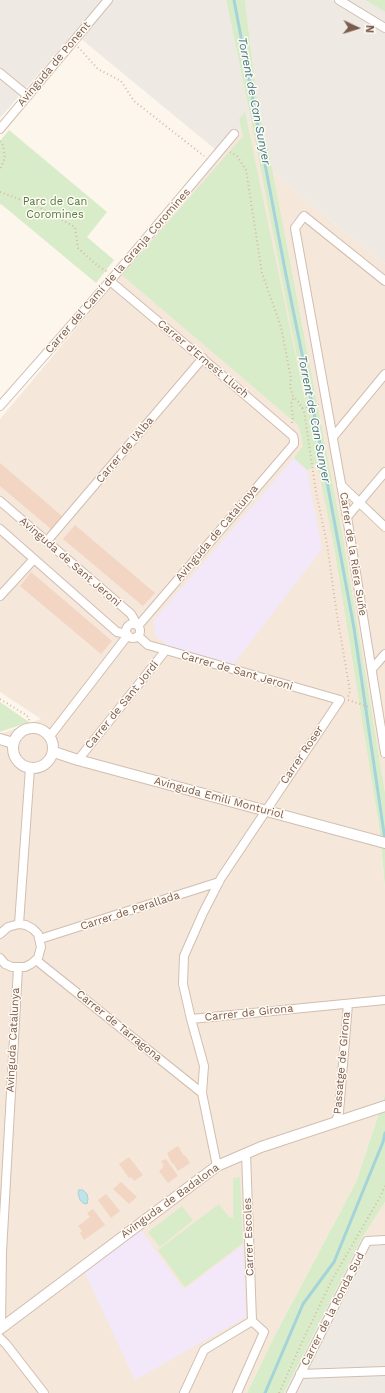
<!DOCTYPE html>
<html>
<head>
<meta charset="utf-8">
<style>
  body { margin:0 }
  #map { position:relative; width:385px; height:1393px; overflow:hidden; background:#fdf6ec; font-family:"Work Sans",sans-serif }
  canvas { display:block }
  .north { position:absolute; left:337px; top:8px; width:40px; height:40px; -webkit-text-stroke:3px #fffaf3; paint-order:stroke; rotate:94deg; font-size:11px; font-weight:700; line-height:16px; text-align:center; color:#7a5c4d }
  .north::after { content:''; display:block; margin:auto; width:14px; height:18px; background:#7a5c4d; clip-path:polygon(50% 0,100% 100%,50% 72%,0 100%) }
</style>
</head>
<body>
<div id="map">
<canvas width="385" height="1393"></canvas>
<div class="north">N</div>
</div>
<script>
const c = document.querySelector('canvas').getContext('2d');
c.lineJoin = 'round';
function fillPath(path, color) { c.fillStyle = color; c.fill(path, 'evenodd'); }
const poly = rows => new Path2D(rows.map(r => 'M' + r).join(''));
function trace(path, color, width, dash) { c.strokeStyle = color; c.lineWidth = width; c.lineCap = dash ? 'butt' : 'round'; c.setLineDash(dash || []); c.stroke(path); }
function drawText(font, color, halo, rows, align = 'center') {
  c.font = font + ' "Work Sans",sans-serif'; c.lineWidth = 3; c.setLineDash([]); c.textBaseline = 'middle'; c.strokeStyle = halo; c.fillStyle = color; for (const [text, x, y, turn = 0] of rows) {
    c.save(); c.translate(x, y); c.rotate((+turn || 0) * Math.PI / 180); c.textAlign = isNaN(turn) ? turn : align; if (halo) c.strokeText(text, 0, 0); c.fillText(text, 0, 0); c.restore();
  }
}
fillPath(poly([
  [251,120,334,547,380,833,385,888,385,1095,356,1182,274,1337,247,1393,0,1393,0,734,41,719,0,692,0,419],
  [273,172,282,181,385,264,385,792,343,537],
  [385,1202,385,1236,361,1240]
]), '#f5e8da');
fillPath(poly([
  [0,0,226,0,251,120,222,155,74,33,0,118],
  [245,0,365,0,385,12,385,264,282,181,273,172,257,99],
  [385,1236,385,1393,284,1393,361,1240]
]), '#efe9e4');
fillPath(poly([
  [294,458,307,470,322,549,233,665,167,645,156,637,153,621],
  [141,1230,184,1290,243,1245,246,1317,135,1380,85,1273]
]), '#f3e8fa');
fillPath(poly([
  [226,0,245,0,257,99,273,172,343,537,385,792,385,888,380,833,334,547,317,463,307,470,294,458,303,446,301,434,298,425,122,275,243,136,239,119,245,112,311,430,251,120],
  [365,0,385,0,385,12],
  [9,130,107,212,87,237,114,260,96,283,1,204,0,205,0,141],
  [0,702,29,722,0,732],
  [385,1095,385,1202,361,1240,284,1393,247,1393,274,1337,356,1182],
  [240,1177,243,1243,185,1287,158,1250,219,1204,229,1217,233,1218,233,1178],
  [182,1206,193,1220,160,1247,148,1232]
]), '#d8ecc9');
const water = poly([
  [79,1190,83,1190,87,1194,88,1199,87,1204,83,1203,80,1200,78,1193,79,1190]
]);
fillPath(water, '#bfe3e8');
trace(water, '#a5d3da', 1);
trace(poly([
  [234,0,286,275,318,433,354,628,385,840],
  [265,1393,303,1304,334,1262,383,1142,385,1133]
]), '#a5d3da', 3);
fillPath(poly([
  [0,463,62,516,51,529,0,486],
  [75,525,155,593,143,606,63,539],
  [31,572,112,641,101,654,20,586],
  [178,1146,184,1156,185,1155,190,1163,178,1171,173,1163,172,1164,167,1153],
  [129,1157,143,1175,134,1181,131,1177,129,1178,119,1164],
  [166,1159,178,1176,168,1183,159,1171,163,1168,162,1166,164,1165,161,1161],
  [121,1182,137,1197,129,1204,113,1189],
  [106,1194,120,1211,111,1218,98,1200],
  [93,1209,105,1225,84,1240,80,1233,82,1231,78,1226,90,1217,87,1213]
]), '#f3d5c3');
const minor = poly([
  [339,0,385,28],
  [0,73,28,96],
  [0,129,108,0],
  [110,281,216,370,293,436,294,440,294,444,138,626],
  [385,281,304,216,295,228,347,517,385,753],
  [0,406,110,281,234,134],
  [333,437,385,374],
  [341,485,385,527],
  [0,501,131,614,137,625],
  [347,517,385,472],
  [0,529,117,632,127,634],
  [47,541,203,358],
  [0,596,34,559],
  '126 631a7 7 0 1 1 14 0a7 7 0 1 1-14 0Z',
  [138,636,148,645,166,650,340,700,221,878,203,913,184,956,183,984,191,1019],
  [372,669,385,654],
  [50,736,128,635],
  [78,760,166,650],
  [19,924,30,768],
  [0,934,8,927,19,924,26,925,33,929,38,934,41,947,38,958,31,964,25,967,12,967,5,964,0,958],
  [40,939,219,882],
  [36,960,202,1093],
  [336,1122,339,1112,348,1004],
  [246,1153,252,1321],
  [217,1166,202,1093,204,1066,191,1019,385,1000],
  [1,1328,2,1252,18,968],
  [0,1338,6,1344,44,1393],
  [300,1374,385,1371],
  [184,1393,204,1350,252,1321,264,1332,237,1393],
  [291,1393,367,1241,385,1240]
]);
const tertiary = poly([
  '13 748a20 20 0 1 1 40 0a20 20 0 1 1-40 0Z',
  [0,739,13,743],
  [54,752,78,760,385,843],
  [0,1329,217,1166,261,1147,385,1106]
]);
trace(minor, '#d1beb0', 10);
trace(tertiary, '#d1beb0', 12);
trace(poly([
  [78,47,98,69,121,81,134,101,204,156],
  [0,141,3,145,5,158,0,170],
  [230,152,237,156,246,170,262,273,281,327,287,358,291,379,290,387,293,396,297,400,304,411,316,492,327,544,337,615,350,691,348,697],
  [0,192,35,205,75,227,78,248,98,266,108,272],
  [302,408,319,404],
  [292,423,293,417,291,404,294,397],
  [0,699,26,715,29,718,29,728],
  [348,700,369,707],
  [279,1393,303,1340,332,1280,380,1197,385,1186]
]), '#d9b8a5', 2, [1, 3]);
trace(minor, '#fff', 8);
trace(tertiary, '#fff', 10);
drawText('11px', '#7a5c4d', '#fffaf3', [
  ["Avinguda de Ponent",54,64,-50],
  ["Carrer del Camí de la Granja Coromines",118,271,-49],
  ["Carrer d'Ernest Lluch",203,359,40],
  ["Carrer de l'Alba",125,450,-50],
  ["Avinguda de Catalunya",217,533,-50],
  ["Carrer de la Riera Suñe",353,554,81],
  ["Avinguda de Sant Jeroni",70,562,41],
  ["Carrer de Sant Jeroni",237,671,16],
  ["Carrer de Sant Jordi",122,705,-51],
  ["Carrer Roser",302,755,-56],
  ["Avinguda Emili Monturiol",219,798,15],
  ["Carrer de Perallada",130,911,-18],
  ["Carrer de Girona",249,1013,-6],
  ["Carrer de Tarragona",119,1026,39],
  ["Avinguda Catalunya",13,1040,-87],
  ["Passatge de Girona",342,1063,-85],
  ["Avinguda de Badalona",170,1201,-36],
  ["Carrer Escoles",249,1237,-92],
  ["Carrer de la Ronda Sud",333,1309,-63]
]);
drawText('11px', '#537a41', '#fffaf3', [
  ["Parc de Can",55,202],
  ["Coromines",55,215]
]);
drawText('italic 12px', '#437c86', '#fffaf3', [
  ["Torrent de Can Sunyer",254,101,79],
  ["Torrent de Can Sunyer",314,419,79]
]);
</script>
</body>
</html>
